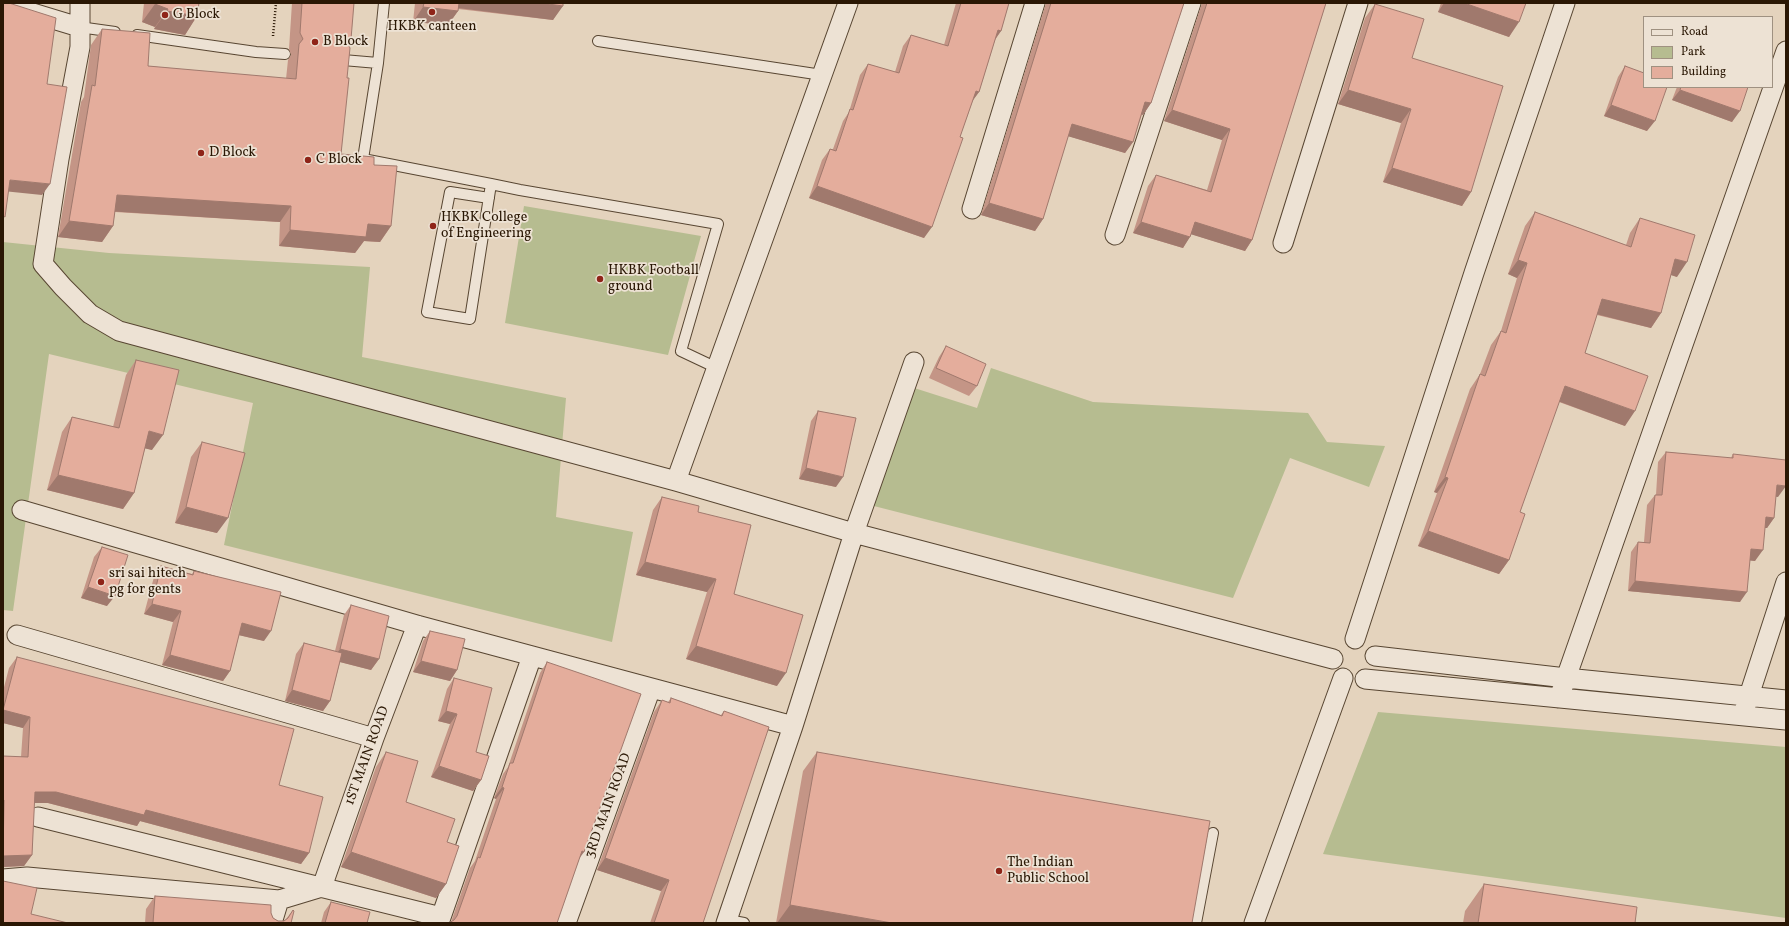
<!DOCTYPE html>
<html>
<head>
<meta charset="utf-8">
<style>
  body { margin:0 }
  #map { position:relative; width:1789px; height:926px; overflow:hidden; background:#e4d3bd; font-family:Vollkorn,serif }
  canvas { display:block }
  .frame { position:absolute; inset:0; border:4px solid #2a1704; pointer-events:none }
  .legend { position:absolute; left:1643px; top:16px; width:130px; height:72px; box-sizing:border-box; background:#ede2d4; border:1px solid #9f9181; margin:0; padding:5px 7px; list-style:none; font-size:12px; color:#2a1704 }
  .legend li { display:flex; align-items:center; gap:8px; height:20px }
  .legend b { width:20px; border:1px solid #9f9181 }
</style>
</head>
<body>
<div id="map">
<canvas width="1789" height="926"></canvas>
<div class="frame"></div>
<ul class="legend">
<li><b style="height:5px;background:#ede2d4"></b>Road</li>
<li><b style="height:11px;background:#b6bc90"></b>Park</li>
<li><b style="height:11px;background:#e4ad9c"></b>Building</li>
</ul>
</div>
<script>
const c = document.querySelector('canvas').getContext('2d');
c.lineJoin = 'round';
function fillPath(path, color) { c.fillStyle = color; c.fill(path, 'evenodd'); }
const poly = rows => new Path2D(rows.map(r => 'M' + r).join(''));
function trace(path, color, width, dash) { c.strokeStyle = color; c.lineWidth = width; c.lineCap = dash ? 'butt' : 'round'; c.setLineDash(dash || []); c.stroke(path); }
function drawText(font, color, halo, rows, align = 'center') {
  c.font = font + ' Vollkorn,serif'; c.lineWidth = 3.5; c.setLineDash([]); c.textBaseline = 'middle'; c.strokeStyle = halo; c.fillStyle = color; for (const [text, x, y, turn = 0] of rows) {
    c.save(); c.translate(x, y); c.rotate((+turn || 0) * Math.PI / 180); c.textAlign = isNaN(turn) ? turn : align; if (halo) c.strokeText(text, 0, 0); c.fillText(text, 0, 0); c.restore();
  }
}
fillPath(poly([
  [524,206,701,236,668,355,505,323],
  [3,242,109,253,370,267,362,357,566,398,556,517,633,532,612,642,224,545,253,403,49,354,13,611,3,610],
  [991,368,1093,402,1308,413,1327,442,1385,446,1369,487,1290,458,1233,598,870,505,908,386,977,408],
  [1378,712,1786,747,1786,918,1323,854]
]), '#b6bc90');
const service = poly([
  [79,27,115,32],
  [137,35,256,52,285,54],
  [598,41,822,75],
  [343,60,378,63,363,159,491,184],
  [378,63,384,3],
  [489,198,450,192,427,312,470,319,491,184,520,190,718,224,681,351,717,368],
  [728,920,744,923],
  [1196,923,1213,833]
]);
const minor = poly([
  [80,3,80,47,59,159,43,264,63,287,90,314,119,331,676,481,854,533,1333,659],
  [3,4,79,27],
  [972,209,1035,3],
  [1115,235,1191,3],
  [1283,243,1358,3],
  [676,481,848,3],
  [22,510,417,625,793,726],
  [17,635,374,738],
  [1355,639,1474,273,1565,3],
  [1375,656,1566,678,1786,700],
  [1365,679,1786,720],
  [1559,698,1786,51],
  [1745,708,1786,582],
  [38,817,441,917],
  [3,879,27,877,279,900,322,887],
  [322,887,374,738,417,625],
  [272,923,279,900],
  [439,923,532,656],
  [566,923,651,688],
  [726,923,793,726,854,533,914,362],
  [1254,923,1343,678]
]);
trace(service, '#584632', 12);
trace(minor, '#584632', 21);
trace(poly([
  [273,36,276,3]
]), '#2a1704', 2.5, [1, 2]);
trace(service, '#ede2d4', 10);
trace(minor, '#ede2d4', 19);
fillPath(poly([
  [144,3,199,3,197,16,185,35,154,29,155,27,142,22],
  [292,3,354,3,348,44,341,154,374,165,391,226,380,242,364,241,355,253,279,246,280,222,115,212,113,226,102,242,58,237,81,102,84,97,91,45,102,29,148,66,286,79,288,60,291,55,289,49],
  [415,3,563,3,553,20,458,9,458,11,448,25,413,22],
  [956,3,1009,3,1001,31,995,40,979,92,973,100,924,238,809,198,822,160,830,149,833,149,843,121,849,112,860,75,868,64,895,72,903,46,911,35,944,45],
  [1046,3,1184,3,1151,103,1143,115,1142,114,1133,142,1125,153,1068,136,1043,219,1035,231,981,215],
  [1202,3,1326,3,1252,240,1245,251,1191,234,1183,248,1133,233,1148,186,1156,175,1207,190,1222,140,1164,121,1201,6],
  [1441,3,1526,3,1509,37,1438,12],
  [1375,4,1471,192,1462,206,1383,182,1401,123,1338,104,1365,18],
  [1625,66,1647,131,1604,116,1618,77],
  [1677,87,1748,87,1732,122,1672,100],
  [1535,212,1626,245,1630,233,1640,218,1677,277,1671,275,1661,313,1651,328,1597,315,1585,353,1625,426,1559,402,1520,512,1509,560,1499,574,1418,546,1437,493,1434,492,1470,389,1480,374,1491,345,1501,331,1517,278,1508,274,1525,226],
  [946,346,977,386,969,396,929,378,939,357],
  [136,360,152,450,145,448,134,493,123,509,47,490,62,432,72,417,113,427,126,375],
  [818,411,836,487,799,479,811,421],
  [202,442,217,533,175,523,191,457],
  [1666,452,1731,458,1733,454,1778,497,1776,496,1774,518,1767,528,1765,528,1755,561,1750,560,1740,602,1628,591,1631,552,1638,542,1644,542,1647,505,1655,495,1656,495,1658,462],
  [662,497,698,512,734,594,777,686,686,659,707,592,636,575,653,510],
  [102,547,107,606,81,598,94,557],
  [161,566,192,574,194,571,264,641,239,635,230,671,223,681,162,665,173,622,144,614,154,577],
  [351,605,379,659,371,670,340,662,330,701,323,711,285,701,296,654,304,643,335,651,344,615],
  [430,631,457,670,450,681,413,672,423,641],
  [17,657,279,785,309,853,301,864,140,821,137,826,48,803,34,803,32,855,24,866,3,867,3,756,21,757,23,728,3,723,3,691,9,668],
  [547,662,584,852,451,922,470,868,475,861,496,799,494,798,503,774,508,767,540,673],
  [454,678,476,752,481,780,473,791,431,777,450,724,438,721,447,689],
  [671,698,721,715,724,711,703,923,650,923,661,891,597,870,654,712,662,700,668,702],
  [386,752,406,802,447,842,446,884,436,898,341,867,376,767],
  [817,752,1192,923,776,923,803,771],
  [1484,884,1635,923,1463,923,1465,911],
  [155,896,271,913,273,918,278,921,284,921,286,919,293,910,291,923,145,923,146,909],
  [331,902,367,923,321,923,324,912]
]), '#c49586');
fillPath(poly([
  [453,3,541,3,563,6,553,20,450,7],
  [1444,3,1464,3,1519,22,1509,37,1438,12],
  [155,4,168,9,155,27,142,22],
  [423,7,458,11,448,25,413,22],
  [167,11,197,16,185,35,154,29],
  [998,30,1001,31,993,42],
  [1348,90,1411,109,1401,123,1338,104],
  [1680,90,1740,111,1732,122,1672,100],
  [976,91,979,92,971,103],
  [1145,102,1151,103,1143,115,1138,113],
  [1611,105,1655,121,1647,131,1604,116],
  [1172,110,1230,129,1222,140,1164,121],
  [1072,124,1133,142,1125,153,1064,135],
  [1392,168,1471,192,1462,206,1383,182],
  [10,180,50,184,42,195,3,191],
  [817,186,932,227,924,238,809,198],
  [117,195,291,206,280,222,106,211],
  [989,203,1043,219,1035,231,981,215],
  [69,221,113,226,102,242,58,237],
  [1141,222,1190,237,1183,248,1133,233],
  [1195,222,1252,240,1245,251,1187,233],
  [368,224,391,226,380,242,364,241,355,253,279,246,290,230],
  [1675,259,1687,262,1677,277,1665,273],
  [1518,260,1527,263,1517,278,1508,274],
  [1602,299,1661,313,1651,328,1592,313],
  [1565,386,1635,411,1625,426,1555,400],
  [149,431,163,435,152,450,139,447],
  [806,468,843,477,836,487,799,479],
  [58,475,134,493,123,509,47,490],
  [1445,477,1448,478,1437,493,1434,492],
  [1777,485,1786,486,1778,497,1769,496],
  [186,507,228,518,217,533,175,523],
  [1766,517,1774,518,1767,528,1759,528],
  [1428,531,1509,560,1499,574,1418,546],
  [1751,549,1763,550,1755,561,1744,560],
  [645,562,716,579,707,592,636,575],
  [1635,581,1747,592,1740,602,1628,591],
  [88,587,115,596,107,606,81,598],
  [152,604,181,611,173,622,144,614],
  [242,623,271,631,264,641,234,634],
  [696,646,786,673,777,686,686,659],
  [340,649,379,659,371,670,332,660],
  [170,655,230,671,223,681,162,665],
  [421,661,457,670,450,681,413,672],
  [292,690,330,701,323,711,285,701],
  [3,710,30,717,23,728,3,723],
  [446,711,457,714,450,724,438,721],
  [439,766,481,780,473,791,431,777],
  [502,787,504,788,496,799,494,798],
  [35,792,56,792,146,810,309,853,301,864,140,821,137,826,48,803,27,803],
  [582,851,584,852,576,863],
  [351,852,446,884,436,898,341,867],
  [32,855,24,866,3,867,3,856],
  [605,858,669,880,661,891,597,870],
  [790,905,892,923,777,923]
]), '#a0796d');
const building = poly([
  [3,3,9,3,56,18,47,84,67,87,50,184,10,180,5,217,3,216,3,3],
  [155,3,199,3,197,16,167,11,168,9,155,4,155,3],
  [302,3,354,3,351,39,348,44,350,48,347,78,349,78,341,154,374,157,374,165,397,166,391,226,368,224,366,237,290,230,291,206,117,195,113,226,69,221,92,85,95,86,102,29,150,33,148,66,296,79,299,44,303,39,300,33,302,3],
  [424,3,459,3,458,11,423,7,424,3],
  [541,3,563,3,563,6,541,3],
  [961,3,1009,3,1001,31,998,30,979,92,976,91,960,137,963,138,932,227,817,186,830,149,836,151,850,109,853,110,868,64,899,73,911,35,948,46,961,3],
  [1051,3,1184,3,1151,103,1145,102,1133,142,1072,124,1043,219,989,203,1051,3],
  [1207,3,1326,3,1252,240,1195,222,1190,237,1141,222,1156,175,1211,192,1230,129,1172,110,1207,3],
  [1464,3,1526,3,1519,22,1464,3],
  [1375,4,1424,19,1412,58,1503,86,1471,192,1392,168,1411,109,1348,90,1375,4],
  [1625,66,1644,73,1644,87,1667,87,1655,121,1611,105,1625,66],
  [1681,87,1748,87,1740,111,1680,90,1681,87],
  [1535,212,1631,247,1640,218,1695,235,1687,262,1675,259,1661,313,1602,299,1585,353,1648,376,1635,411,1565,386,1520,512,1525,514,1509,560,1428,531,1448,478,1445,477,1480,374,1485,376,1501,331,1506,333,1527,263,1518,260,1535,212],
  [946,346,986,364,977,386,936,368,946,346],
  [136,360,179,370,163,435,149,431,134,493,58,475,72,417,119,428,136,360],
  [818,411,856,418,843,477,806,468,818,411],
  [202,442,245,453,228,518,186,507,202,442],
  [1666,452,1733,458,1733,454,1786,460,1786,486,1777,485,1774,518,1766,517,1763,550,1751,549,1747,592,1635,581,1638,542,1650,543,1655,495,1662,495,1666,452],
  [662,497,699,506,698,512,751,525,734,594,803,615,786,673,696,646,716,579,645,562,662,497],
  [102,547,128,555,115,596,88,587,102,547],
  [161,566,193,575,194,571,281,592,271,631,242,623,230,671,170,655,181,611,152,604,161,566],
  [351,605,389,616,379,659,340,649,351,605],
  [430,631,465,639,457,670,421,661,430,631],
  [304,643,342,653,330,701,292,690,304,643],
  [17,657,294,729,279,785,323,797,309,853,146,810,144,815,56,792,35,792,32,855,3,856,4,800,3,800,3,756,28,757,30,717,3,710,17,657],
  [547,662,641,694,584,852,582,851,557,923,449,923,454,920,457,916,478,857,480,858,504,788,502,787,510,763,513,763,547,662],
  [454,678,492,688,476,752,489,756,481,780,439,766,457,714,446,711,454,678],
  [671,698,722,716,724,711,769,727,703,923,654,923,669,880,605,858,662,700,670,703,671,698],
  [386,752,418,761,406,802,455,819,447,842,459,846,446,884,351,852,386,752],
  [817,752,1210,821,1192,923,892,923,790,905,817,752],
  [3,881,37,888,31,914,68,923,3,923,3,881],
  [1484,884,1637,907,1635,923,1478,923,1484,884],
  [155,896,271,905,271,913,273,918,278,921,284,921,288,918,293,910,294,911,291,923,153,923,155,896],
  [331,902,370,912,367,923,325,923,331,902]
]);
fillPath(building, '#e4ad9c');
trace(building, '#a0796d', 1);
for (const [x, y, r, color] of [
  [432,12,4,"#8f2418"],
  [165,15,4,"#8f2418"],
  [315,42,4,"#8f2418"],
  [201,153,4,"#8f2418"],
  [308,160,4,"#8f2418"],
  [433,226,4,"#8f2418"],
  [600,279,4,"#8f2418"],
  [101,582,4,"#8f2418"],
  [999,871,4,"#8f2418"]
]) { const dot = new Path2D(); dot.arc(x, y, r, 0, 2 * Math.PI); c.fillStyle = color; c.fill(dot); trace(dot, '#ede2d4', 1.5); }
drawText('14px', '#2a1704', '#ede2d4', [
  ["G Block",173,15],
  ["HKBK canteen",432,27,"center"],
  ["B Block",323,42],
  ["D Block",209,153],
  ["C Block",316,160],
  ["HKBK College",441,218],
  ["of Engineering",441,234],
  ["HKBK Football",608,271],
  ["ground",608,287],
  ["sri sai hitech",109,574],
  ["pg for gents",109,590],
  ["The Indian",1007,863],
  ["Public School",1007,879]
], 'left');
drawText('14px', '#2a1704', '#ede2d4', [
  ["1ST MAIN ROAD",368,756,-70],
  ["3RD MAIN ROAD",609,806,-70]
]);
</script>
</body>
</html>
